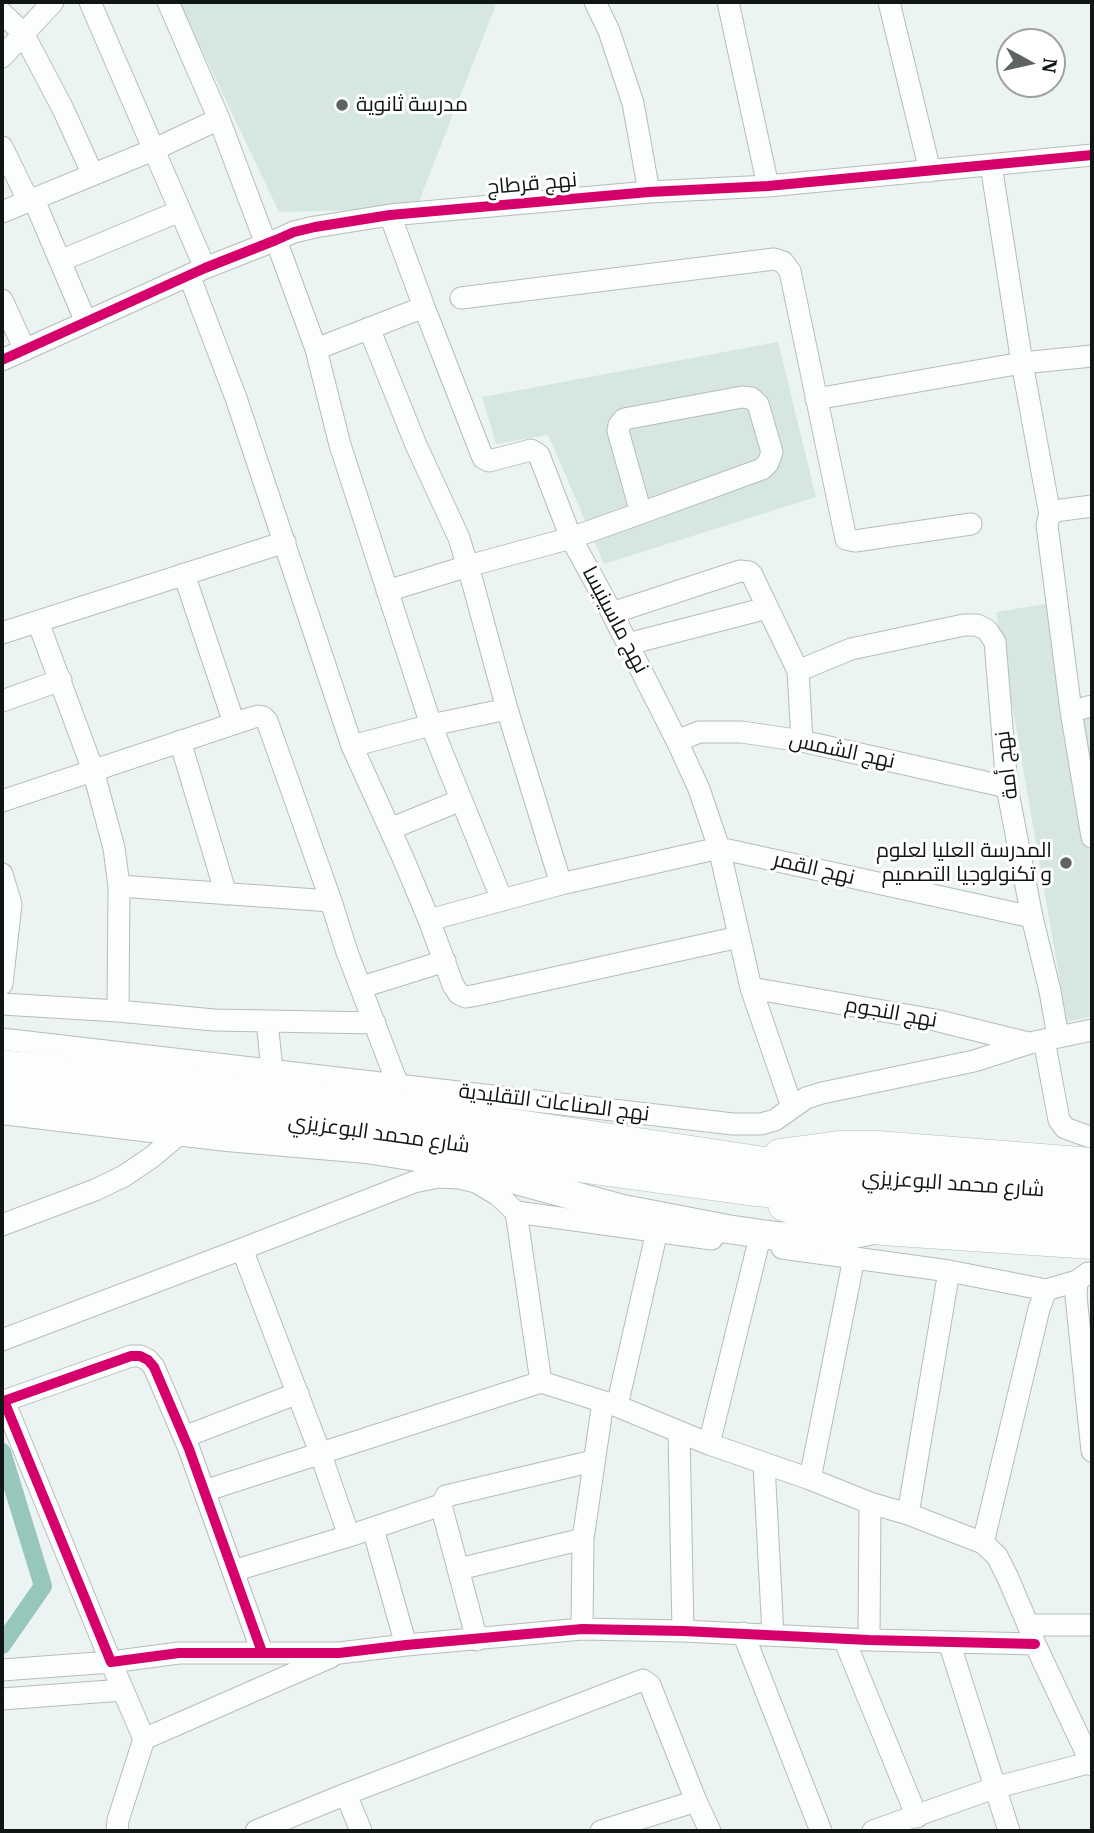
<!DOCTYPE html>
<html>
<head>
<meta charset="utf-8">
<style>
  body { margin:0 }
  #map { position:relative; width:1094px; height:1833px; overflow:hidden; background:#ecf4f3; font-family:"IBM Plex Serif",serif }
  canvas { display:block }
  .frame { position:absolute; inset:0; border:4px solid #101615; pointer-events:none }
  .north { position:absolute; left:996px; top:28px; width:70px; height:70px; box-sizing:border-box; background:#fff; border:2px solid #9fa2a1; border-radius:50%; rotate:98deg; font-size:19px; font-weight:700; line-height:28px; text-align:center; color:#101615 }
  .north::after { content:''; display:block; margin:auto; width:24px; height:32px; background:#5d6463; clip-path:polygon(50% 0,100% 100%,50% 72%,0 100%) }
</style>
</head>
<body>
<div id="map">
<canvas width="1094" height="1833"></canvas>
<div class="frame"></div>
<div class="north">N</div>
</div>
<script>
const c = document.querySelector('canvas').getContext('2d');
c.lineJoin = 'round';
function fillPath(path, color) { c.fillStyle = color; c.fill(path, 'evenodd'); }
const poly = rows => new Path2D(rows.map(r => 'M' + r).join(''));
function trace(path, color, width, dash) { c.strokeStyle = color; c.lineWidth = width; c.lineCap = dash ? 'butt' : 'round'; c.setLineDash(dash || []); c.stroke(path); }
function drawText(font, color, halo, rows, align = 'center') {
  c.font = font + ' "IBM Plex Serif",Cairo,serif'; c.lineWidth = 6; c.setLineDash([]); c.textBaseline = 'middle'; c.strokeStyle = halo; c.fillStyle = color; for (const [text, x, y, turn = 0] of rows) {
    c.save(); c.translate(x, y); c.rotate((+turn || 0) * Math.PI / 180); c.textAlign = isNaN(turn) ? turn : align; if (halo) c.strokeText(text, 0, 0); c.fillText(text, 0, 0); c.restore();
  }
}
fillPath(poly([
  [179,2,497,2,416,209,279,212],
  [778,342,816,497,604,564,548,435,496,444,482,397],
  [1052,603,1069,709,1092,704,1092,1016,1067,1022,996,612]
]), '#d6e7e3');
trace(poly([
  [2,1452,43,1586,2,1645]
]), '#96c6bc', 18);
const minor = poly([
  [90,2,205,268],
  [168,2,219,119,266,244],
  [595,2,609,31,633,103,649,192],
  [728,2,768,186],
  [889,2,930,171],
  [2,13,23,33,63,109,93,175],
  [2,57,53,2],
  [2,147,29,202],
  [991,165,1022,363,1050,515],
  [34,200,86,322],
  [2,212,153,150,219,119],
  [390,215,424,307],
  [276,240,316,349,340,445,431,725,507,709,561,884],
  [60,261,180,211],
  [189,275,236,398,352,746,403,858,429,920,453,985,459,994,466,997,477,995,739,937],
  [461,298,774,259,783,262,790,271,846,539,855,541,971,524],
  [2,300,25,350],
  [369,328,416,445,459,538,473,584,507,709],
  [316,349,424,307,483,458,489,461,531,450,539,455,571,538,612,613,677,741,699,789,719,848,751,988,792,1107],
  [2,360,205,268,276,240,294,232,315,227,390,215,649,192,768,186,1092,155],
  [816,399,1022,363,1092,356],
  [1092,506,1055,511,1049,517,1047,525,1071,711,1092,837],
  [184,574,234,723],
  [387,591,468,566,571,538,641,513,762,469,768,463,772,452,758,404,751,398,742,397,624,419,619,425,618,431,641,513],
  [612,613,740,571,749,572,752,575,798,671],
  [38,622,93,770,114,848,119,886,118,1011],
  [2,633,285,542],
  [628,644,767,608],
  [2,701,61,680],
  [1071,711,1092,706],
  [180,741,226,894],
  [677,741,699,732,742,732,802,741,1007,787],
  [802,741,798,671,851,649,964,625,977,625,987,630,995,642,1007,787,1032,917,1050,991,1058,1037],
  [352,746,431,725,502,900],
  [2,801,251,718,258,716,263,717,267,721,331,901,347,952,398,1085],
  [390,829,461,800],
  [2,874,11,904,2,984],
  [119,886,331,901],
  [429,920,561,884,719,848,1032,917],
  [362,987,445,961],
  [751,988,935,1020,1028,1043],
  [2,1004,118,1011,214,1020,375,1023],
  [267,1021,272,1070],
  [2,1039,733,1124,761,1124,775,1120,806,1098,822,1093,974,1061,1030,1043,1092,1030],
  [1044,1040,1059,1120,1065,1128,1087,1136,1092,1137],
  [516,1212,541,1382,617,1406,709,1444,810,1479,870,1503,908,1514,983,1543,997,1556,1008,1578,1028,1625,1035,1644,1092,1765],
  [2,1225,95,1190,124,1176,152,1157,190,1125],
  [782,1248,949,1271,1046,1290],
  [242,1249,321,1455,349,1536],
  [1092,1273,1088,1273,1077,1281,1076,1296,1092,1451],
  [2,1340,242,1249,414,1182,438,1177,459,1178,476,1182,498,1195,516,1212,712,1239],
  [617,1406,657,1231],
  [679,1433,683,1631],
  [184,1437,298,1393],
  [709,1444,758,1245],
  [764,1464,773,1635],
  [810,1479,854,1258],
  [204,1491,541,1382],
  [908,1514,949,1271],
  [373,1529,406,1645],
  [983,1543,1039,1309,1046,1290,1077,1281],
  [459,1569,583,1539],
  [233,1571,349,1536,441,1505],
  [1028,1625,1092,1625],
  [582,1629,583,1539,603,1402],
  [743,1633,821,1831],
  [844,1639,917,1817],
  [477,1640,441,1505,446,1496,593,1461],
  [869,1640,870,1503],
  [949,1642,1009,1831],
  [262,1652,189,1449,154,1367,148,1360,140,1356,131,1356,4,1401,111,1662,179,1653,339,1653,406,1645,582,1629,683,1631,869,1640,1035,1644],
  [2,1670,111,1662,144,1739,118,1820,117,1831],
  [2,1699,123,1690],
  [144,1739,331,1657],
  [256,1831,346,1794],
  [361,1831,346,1794,643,1680,650,1685,696,1801,710,1831],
  [601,1831,696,1801],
  [873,1831,994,1788,1092,1762]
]);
const major = poly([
  [2,1110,227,1137,367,1149,453,1163,623,1209,727,1229,776,1236,806,1238,839,1237,869,1231]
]);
const highway = poly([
  [2,1066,270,1093,519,1126,857,1177,1092,1193],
  [2,1093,202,1114,271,1119,360,1128,438,1139,512,1157,755,1190,1092,1219],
  [780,1155,839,1147,878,1147,1092,1164],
  [784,1205,826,1220,882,1229,1092,1243]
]);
trace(minor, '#b6bcbb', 23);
trace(major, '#b6bcbb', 30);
trace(highway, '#b6bcbb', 33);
trace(minor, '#fcfdfd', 21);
trace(major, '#fcfdfd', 28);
trace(highway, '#fcfdfd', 32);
trace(poly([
  [2,360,205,268,276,240,294,232,315,227,390,215,649,192,768,186,1092,155],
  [262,1652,189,1449,154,1367,148,1360,140,1356,131,1356,4,1401,111,1662,179,1653,339,1653,406,1645,582,1629,683,1631,869,1640,1035,1644]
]), '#d6006c', 10);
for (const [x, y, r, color] of [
  [342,105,7,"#5d6463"],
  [1066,863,7,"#5d6463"]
]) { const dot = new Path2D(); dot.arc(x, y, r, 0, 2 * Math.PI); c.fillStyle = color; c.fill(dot); trace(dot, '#fff', 2.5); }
drawText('21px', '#101615', '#fff', [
  ["مدرسة ثانوية",356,105],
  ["المدرسة العليا لعلوم",1052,851,"right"],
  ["و تكنولوجيا التصميم",1052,875,"right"]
], 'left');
drawText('21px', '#101615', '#fff', [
  ["نهج قرطاج",532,184,-5],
  ["نهج ماسينيسا",615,620,62],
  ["نهج الشمس",842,751,12],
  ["نهج أمة",1007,765,-97],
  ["نهج القمر",814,869,13],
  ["نهج النجوم",891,1013,10],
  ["نهج الصناعات التقليدية",554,1103,7],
  ["شارع محمد البوعزيزي",379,1134,8],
  ["شارع محمد البوعزيزي",953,1184,4]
]);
</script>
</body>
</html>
